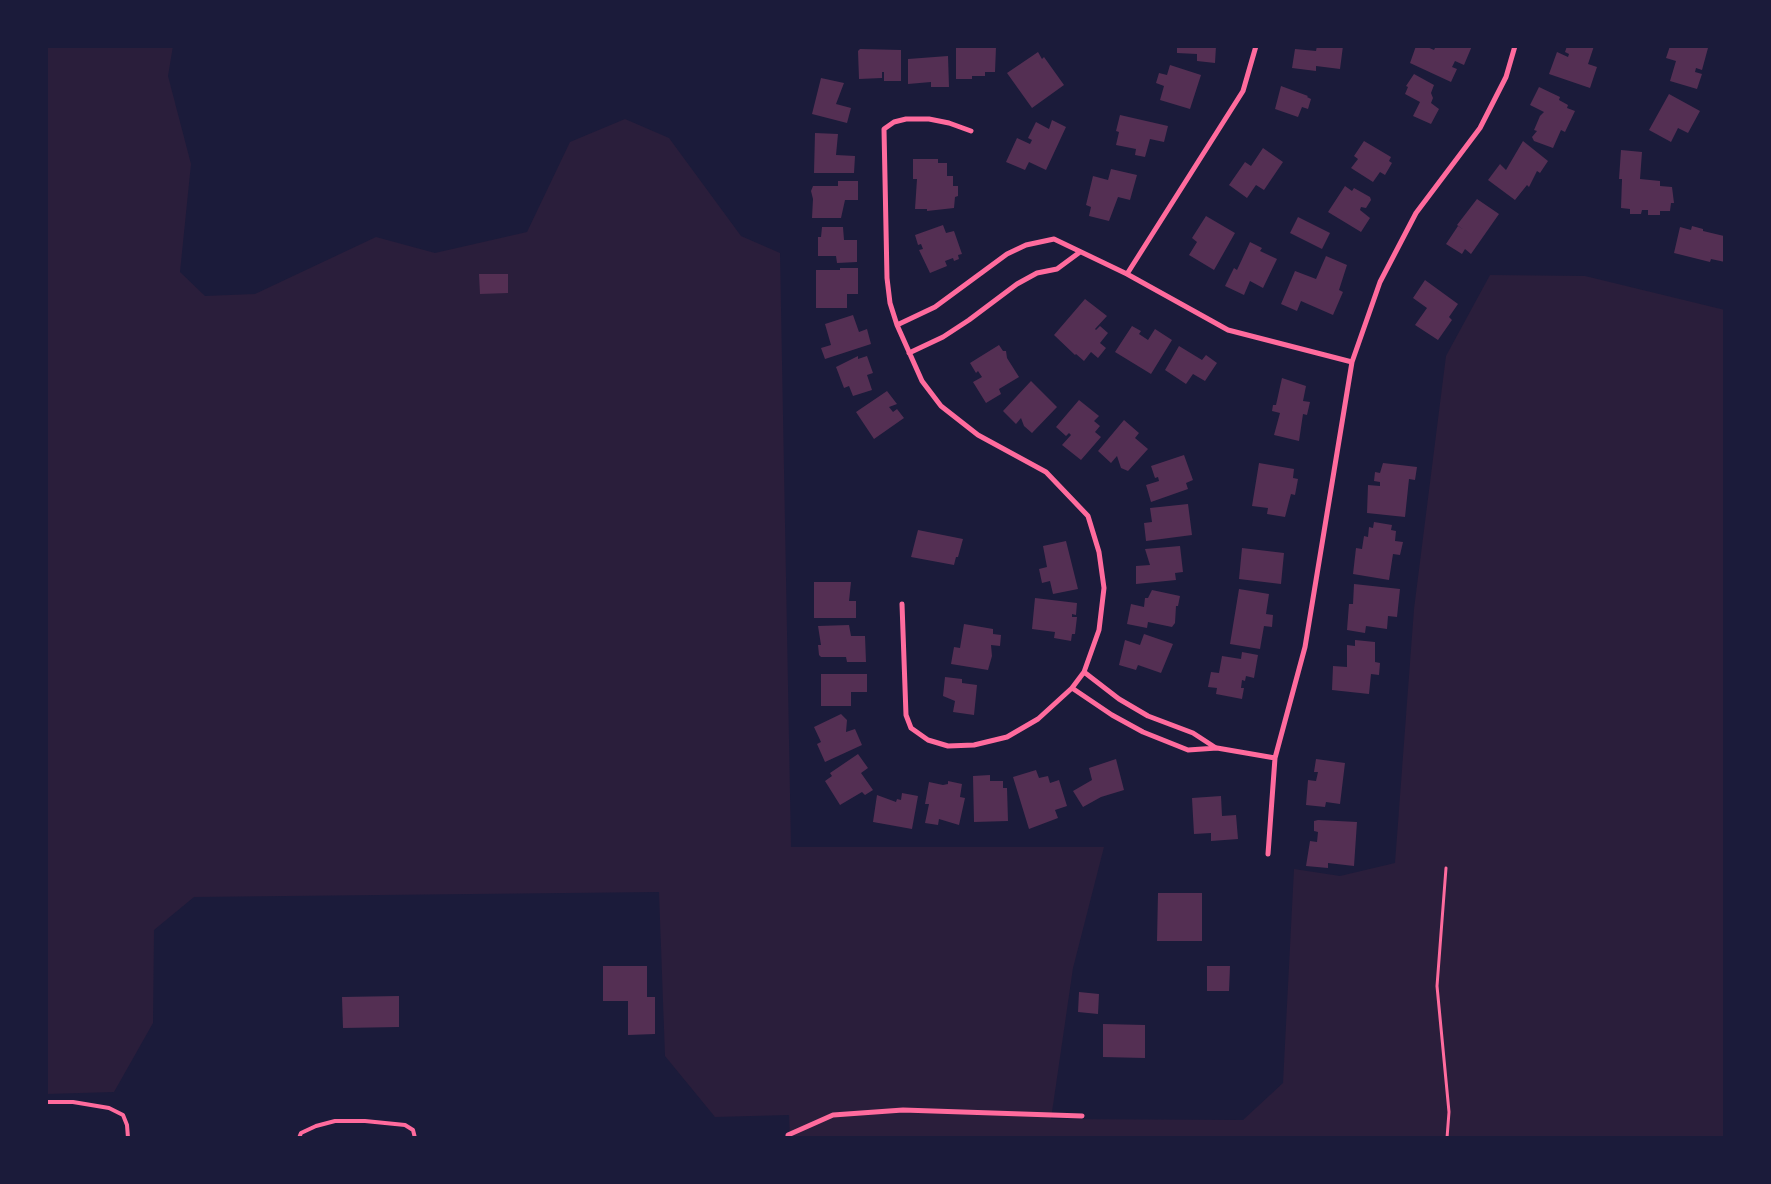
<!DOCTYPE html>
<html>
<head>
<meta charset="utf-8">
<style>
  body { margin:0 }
  #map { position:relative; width:1771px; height:1184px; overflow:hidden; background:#1b1b3a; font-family:Overpass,sans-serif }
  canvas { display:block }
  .frame { position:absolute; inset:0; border:48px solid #1b1b3a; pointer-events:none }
</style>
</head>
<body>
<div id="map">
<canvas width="1771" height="1184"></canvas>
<div class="frame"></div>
</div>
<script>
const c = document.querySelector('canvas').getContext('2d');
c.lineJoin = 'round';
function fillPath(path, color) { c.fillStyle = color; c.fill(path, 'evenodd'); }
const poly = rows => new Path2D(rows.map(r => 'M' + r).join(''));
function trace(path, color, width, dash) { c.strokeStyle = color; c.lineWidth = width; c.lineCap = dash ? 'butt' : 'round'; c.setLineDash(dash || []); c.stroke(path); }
fillPath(poly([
  [46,46,173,46,168,76,191,164,180,272,205,296,255,294,376,237,435,253,527,232,570,142,625,119,669,138,741,236,780,253,791,847,1104,847,1073,968,1051,1119,1243,1120,1283,1083,1294,869,1340,876,1395,863,1414,609,1446,356,1490,275,1585,276,1725,310,1725,1138,790,1138,789,1115,715,1117,665,1056,659,892,194,897,154,930,153,1023,114,1092,46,1094]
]), '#2a1e3b');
fillPath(poly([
  [1177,46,1216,46,1215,63,1197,61,1197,54,1177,53],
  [1317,46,1343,46,1340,69,1316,66,1316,71,1292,68,1295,49,1316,51],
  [1416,46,1425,46,1434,50,1436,46,1472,46,1464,65,1455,61,1452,67,1457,69,1451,82,1410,63],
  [1567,46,1594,46,1588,64,1597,67,1590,88,1549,74,1557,52,1568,57,1569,54,1565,52],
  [1670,46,1708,48,1702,70,1696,68,1695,72,1702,74,1697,89,1670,81,1676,61,1666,58],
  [956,47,996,47,995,72,985,72,985,76,972,76,972,79,956,79],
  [860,49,901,50,901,81,884,81,884,72,882,72,882,78,859,79,858,51],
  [1038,52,1042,59,1044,57,1064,85,1032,108,1007,73],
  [948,56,949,87,931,87,931,82,908,84,908,59],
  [1170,65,1201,75,1190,109,1160,100,1164,86,1156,83,1159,73,1167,75],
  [1414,74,1434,85,1431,93,1433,98,1431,103,1439,109,1431,124,1413,116,1420,102,1405,94,1408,87,1406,86],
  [821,78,844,83,836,104,851,108,847,123,812,114],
  [1281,86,1308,96,1307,97,1311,99,1308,109,1302,107,1298,117,1275,109],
  [1539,87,1560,97,1559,100,1568,105,1567,108,1575,111,1565,132,1561,130,1553,148,1534,141,1532,137,1537,131,1534,130,1540,116,1544,112,1530,105],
  [1669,94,1700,111,1688,133,1678,128,1671,142,1649,130],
  [1120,115,1168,126,1164,142,1150,139,1145,157,1135,155,1136,149,1116,145,1119,132,1116,131],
  [1052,120,1066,127,1046,170,1029,162,1025,170,1006,162,1017,138,1030,144,1032,140,1028,138,1036,122,1049,129],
  [815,133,838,134,836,155,855,156,854,173,814,173],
  [1364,141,1391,157,1389,161,1392,163,1385,175,1380,172,1373,182,1351,168,1358,159,1354,156],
  [1523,141,1548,161,1540,173,1537,171,1529,187,1527,185,1515,200,1488,180,1500,164,1506,170],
  [1263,148,1283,162,1264,190,1256,185,1247,198,1229,185,1245,162,1251,166],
  [1621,150,1642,152,1640,179,1660,181,1660,186,1672,187,1674,203,1671,203,1670,211,1660,211,1660,215,1648,215,1648,210,1642,210,1641,214,1630,214,1630,209,1621,208,1622,179,1619,179],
  [913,159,938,159,938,163,947,163,947,176,953,176,953,186,958,186,958,196,955,197,954,208,927,211,927,209,915,209,917,179,913,179],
  [1111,169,1137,175,1130,200,1118,197,1109,221,1089,216,1091,207,1086,205,1093,176,1108,180],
  [838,181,858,181,858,200,845,200,841,218,812,218,813,199,811,191,813,186,838,186],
  [1345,186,1352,191,1354,188,1370,197,1371,200,1366,208,1361,207,1360,210,1370,218,1361,232,1328,212],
  [1477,199,1499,214,1471,254,1465,249,1462,254,1446,244,1458,226,1464,230,1457,225],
  [1206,216,1235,233,1214,270,1189,255,1197,242,1192,238],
  [1298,217,1330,233,1322,249,1290,233],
  [943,225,946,233,954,231,962,254,958,255,959,259,954,261,953,258,945,261,947,266,930,273,919,250,923,249,921,244,918,245,915,235],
  [1692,226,1703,229,1703,231,1724,236,1725,262,1711,259,1710,262,1674,253,1680,227,1691,230],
  [822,227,843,227,844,240,857,240,857,262,837,263,836,256,818,256,818,237,821,237],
  [1250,242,1262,248,1260,251,1277,259,1263,288,1250,281,1244,295,1225,286,1234,268,1237,270],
  [1326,256,1347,265,1339,290,1343,292,1333,315,1301,301,1297,311,1281,304,1295,271,1316,279],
  [840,268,858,268,858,294,847,294,847,308,816,308,816,270,840,270],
  [479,274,508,274,508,293,480,294],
  [1425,280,1458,304,1449,317,1452,320,1438,340,1415,325,1427,308,1413,298],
  [1085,299,1107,316,1095,329,1096,330,1100,326,1108,333,1100,343,1106,348,1098,358,1091,352,1084,361,1076,354,1075,355,1054,335],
  [853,315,859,332,867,329,871,344,825,359,821,348,831,345,825,324],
  [1132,326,1141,331,1139,334,1148,340,1155,329,1172,340,1151,374,1115,352],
  [999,345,1003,351,1006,351,1007,358,1019,377,999,389,1001,394,986,403,973,382,982,377,978,371,976,373,970,363],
  [1179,346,1202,360,1206,355,1217,363,1205,381,1193,374,1186,384,1165,370],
  [858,356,858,359,867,356,873,373,867,375,872,390,853,396,849,386,844,388,836,367],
  [1282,378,1306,386,1303,401,1310,402,1307,415,1303,414,1299,441,1274,435,1280,413,1272,411,1273,405,1276,405],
  [1031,381,1057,407,1032,433,1024,426,1021,418,1016,424,1003,411],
  [887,391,897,404,889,407,893,412,897,409,904,418,874,439,856,412],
  [1079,400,1099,416,1094,421,1100,426,1095,432,1101,437,1081,460,1062,445,1071,435,1069,433,1066,436,1056,427],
  [1124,420,1139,433,1135,438,1148,449,1128,471,1121,468,1117,456,1111,463,1098,451],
  [1184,455,1193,480,1186,483,1188,489,1151,502,1146,485,1159,481,1158,477,1155,478,1151,466],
  [1259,463,1294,469,1293,478,1298,479,1295,495,1291,494,1285,517,1267,514,1268,508,1252,506],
  [1383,463,1417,467,1415,480,1409,479,1405,517,1367,513,1368,485,1380,486,1380,482,1374,481,1375,472,1380,473],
  [1188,504,1192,535,1146,541,1144,523,1152,522,1150,508],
  [1374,522,1392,525,1391,530,1396,531,1395,541,1403,542,1400,555,1393,554,1389,580,1353,574,1356,548,1362,549,1364,536,1368,537,1369,527,1373,528],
  [918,530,963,539,958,557,956,557,954,565,911,557],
  [1066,541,1078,589,1053,594,1050,581,1042,583,1039,569,1047,567,1043,546],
  [1180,546,1183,572,1175,573,1176,580,1136,584,1136,566,1150,565,1145,549],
  [1242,548,1284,553,1281,584,1239,579],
  [814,582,851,582,849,601,856,601,856,618,814,618],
  [1354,584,1400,589,1397,617,1388,616,1387,629,1366,626,1365,633,1347,630,1349,604,1353,604],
  [1239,589,1269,594,1266,614,1273,615,1272,627,1264,626,1260,649,1230,644],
  [1152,590,1180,596,1178,606,1176,606,1175,623,1172,627,1148,622,1147,628,1127,624,1131,604,1144,607,1145,598,1148,598],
  [1035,598,1077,603,1076,615,1072,614,1072,617,1077,617,1075,634,1072,634,1071,641,1054,638,1055,632,1032,629],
  [964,624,993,629,993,634,1001,635,1000,646,991,645,992,656,988,670,951,664,954,647,960,648],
  [849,625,851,636,865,636,866,662,847,662,846,657,821,657,819,655,818,645,821,645,818,626],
  [1144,634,1173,644,1161,673,1138,665,1136,670,1119,665,1125,640,1140,645],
  [1355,640,1375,642,1375,662,1380,663,1379,675,1371,674,1369,694,1332,690,1333,666,1347,667,1347,645,1355,646],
  [1242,652,1258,655,1254,678,1246,676,1245,681,1242,680,1241,688,1244,688,1242,699,1216,694,1217,688,1208,687,1211,672,1219,673,1222,656,1241,659],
  [821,674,867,674,867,692,851,692,851,706,821,706],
  [945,677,962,679,962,683,977,685,974,715,953,712,955,701,943,696],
  [841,714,847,720,846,732,855,729,862,745,825,762,817,744,821,742,814,727],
  [858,754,868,768,861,773,873,790,865,795,862,792,840,805,825,781,832,776,830,773],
  [1116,759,1124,790,1101,797,1083,807,1073,791,1092,780,1089,768],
  [1316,759,1345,763,1340,804,1326,802,1325,807,1306,805,1308,780,1316,781,1318,772,1314,772],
  [1036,770,1039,778,1048,776,1050,783,1059,780,1067,806,1055,810,1058,818,1029,829,1013,777],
  [990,775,990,781,1003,781,1003,788,1007,788,1008,821,974,822,973,776],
  [948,781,962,784,960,797,965,798,959,825,939,819,938,825,925,823,929,804,925,804,929,782,943,785,948,784],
  [902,793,918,796,912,829,873,822,877,795,896,802,897,799,901,800],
  [1221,796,1222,816,1236,815,1238,839,1211,841,1211,833,1194,834,1192,798],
  [1318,820,1357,822,1354,866,1328,863,1328,868,1306,866,1310,841,1317,842,1318,832,1314,831,1314,821],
  [1158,893,1202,893,1202,941,1157,941],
  [603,966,647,966,647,997,655,997,655,1034,628,1035,628,1001,603,1001],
  [1207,966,1230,966,1229,991,1207,991],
  [1079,992,1099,994,1098,1014,1078,1012],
  [399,996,399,1027,343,1028,342,997],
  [1103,1024,1145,1025,1145,1058,1103,1057]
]), '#542f53');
trace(poly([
  [1446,868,1437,986,1449,1112,1447,1138]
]), '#ff6b9d', 3);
trace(poly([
  [46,1102,73,1102,109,1108,123,1115,127,1125,128,1138],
  [299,1138,301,1133,316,1126,335,1121,365,1121,405,1125,413,1130,415,1138]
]), '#ff6b9d', 4);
trace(poly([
  [1127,274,1243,91,1256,46],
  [897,325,935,307,1007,254,1026,245,1054,239,1127,274,1228,330,1352,362],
  [909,353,943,337,969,320,1017,284,1037,273,1057,269,1080,252],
  [902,604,906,715,911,728,928,740,948,746,974,745,1007,737,1038,719,1072,688,1084,672,1099,630,1104,588,1099,552,1088,516,1046,472,978,435,941,406,922,381,897,325,890,303,887,278,884,129,894,122,906,119,929,119,949,123,971,131],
  [1084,672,1119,699,1148,716,1193,733,1216,748],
  [1072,688,1112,715,1143,732,1188,750,1217,748,1275,758],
  [1268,854,1275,758,1305,647,1352,362,1380,282,1416,213,1480,128,1506,77,1515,46],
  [788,1138,788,1135,833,1115,903,1110,1082,1116]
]), '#ff6b9d', 5);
</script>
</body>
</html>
